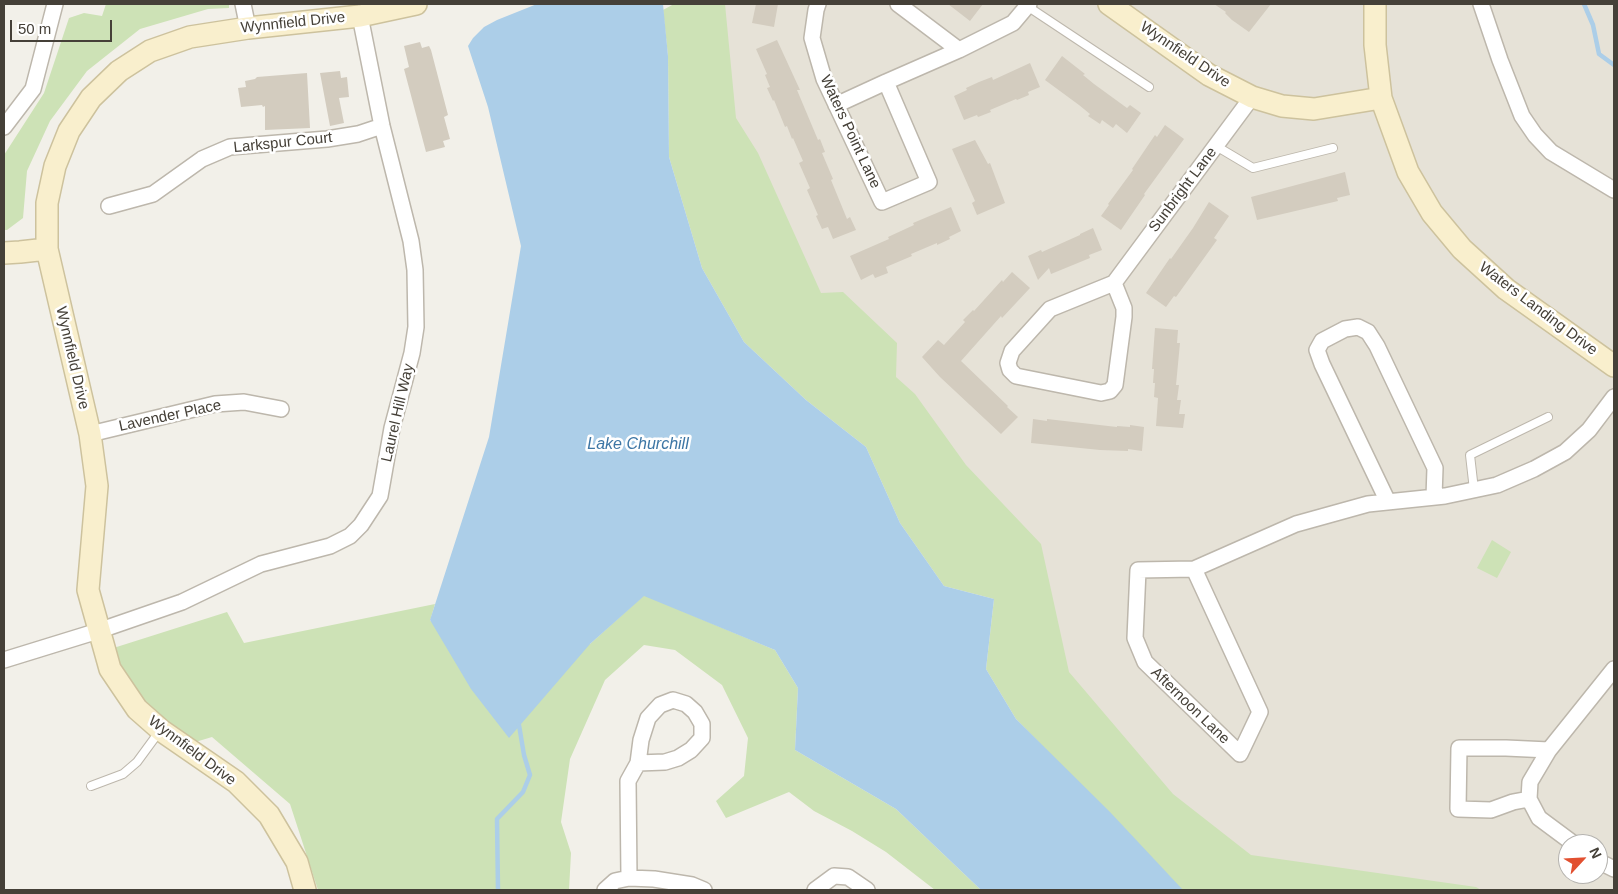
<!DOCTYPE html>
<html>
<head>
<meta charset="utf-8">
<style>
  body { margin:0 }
  #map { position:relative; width:1618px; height:894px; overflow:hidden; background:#f2f0e9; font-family:Helvetica,sans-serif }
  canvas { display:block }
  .frame { position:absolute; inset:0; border:5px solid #454038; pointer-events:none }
  .north { position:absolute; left:1558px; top:834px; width:50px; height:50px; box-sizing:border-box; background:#fff; border:1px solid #b5b3af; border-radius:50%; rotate:65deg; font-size:14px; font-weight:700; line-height:20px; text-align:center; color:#454038 }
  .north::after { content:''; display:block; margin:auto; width:18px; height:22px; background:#e25030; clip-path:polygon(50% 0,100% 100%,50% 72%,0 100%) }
  .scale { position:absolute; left:10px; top:20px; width:102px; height:22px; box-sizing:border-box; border:2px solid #454038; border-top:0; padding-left:6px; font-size:15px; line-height:18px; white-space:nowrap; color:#454038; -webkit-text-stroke:4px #fff; paint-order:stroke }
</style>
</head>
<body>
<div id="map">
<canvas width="1618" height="894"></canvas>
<div class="frame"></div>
<div class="north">N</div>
<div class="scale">50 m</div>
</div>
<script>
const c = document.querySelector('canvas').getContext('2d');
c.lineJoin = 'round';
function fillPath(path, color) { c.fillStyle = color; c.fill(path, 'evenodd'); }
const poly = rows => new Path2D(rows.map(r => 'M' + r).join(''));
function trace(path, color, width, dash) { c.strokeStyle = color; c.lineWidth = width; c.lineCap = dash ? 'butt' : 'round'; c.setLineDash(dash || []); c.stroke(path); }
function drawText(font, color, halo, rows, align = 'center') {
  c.font = font + ' Helvetica,sans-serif'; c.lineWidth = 5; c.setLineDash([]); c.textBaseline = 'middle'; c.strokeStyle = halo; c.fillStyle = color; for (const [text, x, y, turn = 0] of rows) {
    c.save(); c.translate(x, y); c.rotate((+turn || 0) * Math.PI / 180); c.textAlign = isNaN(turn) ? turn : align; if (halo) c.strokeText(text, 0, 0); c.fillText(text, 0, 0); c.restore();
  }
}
fillPath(poly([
  [701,4,1614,4,1614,890,1238,890,1021,642,733,200],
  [1568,844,1598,844,1598,874,1568,874]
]), '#e6e2d7');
fillPath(poly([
  [106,4,229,4,229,8,208,9,140,29,87,71,50,121,27,171,23,218,7,230,4,230,4,155,44,93,69,18,84,13,102,16],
  [674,4,725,4,736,118,758,153,821,293,843,292,897,343,896,377,915,394,966,465,1041,544,1069,672,1173,794,1251,855,1476,887,1481,890,1182,890,1016,719,986,669,994,599,944,586,900,523,866,447,806,400,744,342,702,268,669,157,668,56,663,10],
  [1492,540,1511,552,1497,578,1477,568],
  [644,595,775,650,798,688,795,750,896,809,981,890,935,890,886,852,852,831,814,811,789,792,726,818,716,801,744,776,748,738,722,685,675,650,644,645,605,680,570,759,561,822,571,853,569,890,318,890,290,804,212,737,182,746,137,709,104,651,227,612,244,643,435,604,430,621,590,644]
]), '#cde2b6');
fillPath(poly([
  [537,4,663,4,668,56,669,157,702,268,744,342,806,400,866,447,900,523,944,586,994,599,986,669,1016,719,1110,812,1183,890,981,890,896,809,795,750,798,688,775,650,644,596,590,644,509,738,471,689,430,620,489,437,521,246,488,107,468,46,473,38,484,27,497,20]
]), '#accee8');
trace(poly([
  [1584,4,1593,25,1599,54,1614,65],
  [498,890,497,819,523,792,530,775,524,755,519,725]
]), '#accee8', 4.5);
fillPath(poly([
  [756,4,778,4,774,27,752,23],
  [948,4,983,4,970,21],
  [1214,4,1271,4,1249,32,1232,20,1225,13,1226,12],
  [777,40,800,90,797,90,818,140,820,139,825,152,822,153,833,179,831,180,847,219,850,217,856,230,833,239,828,227,822,229,816,216,818,215,807,190,810,188,799,163,803,161,793,138,792,139,787,126,785,127,774,100,773,101,767,88,770,87,765,75,767,74,756,49],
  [420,42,422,48,429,46,431,50,448,115,444,117,450,139,443,141,445,147,426,152,404,69,409,67,404,46],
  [1062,56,1085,74,1083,75,1094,84,1127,108,1130,105,1141,113,1127,133,1116,124,1113,128,1102,120,1100,124,1088,116,1090,114,1079,105,1045,80],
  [1030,63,1040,87,1028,92,1029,95,1017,100,1016,99,990,110,991,112,978,117,977,115,964,120,954,96,967,90,966,88,979,82,992,77,993,80],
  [340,71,341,78,347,77,349,97,339,98,344,123,330,126,320,73],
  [307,73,310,128,265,130,265,106,263,107,262,105,241,107,238,88,246,87,245,81,255,79,257,77],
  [1165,125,1184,139,1144,194,1145,195,1121,230,1101,216,1109,205,1108,204,1133,170,1132,169,1155,135,1157,137],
  [975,140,988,164,990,163,1005,203,977,215,972,203,975,201,952,149],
  [1345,172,1350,195,1337,198,1338,201,1257,220,1251,197],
  [1209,202,1229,216,1214,238,1217,240,1176,297,1174,296,1166,307,1146,293,1170,258,1171,259,1193,228],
  [951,207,961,231,949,237,950,239,937,245,937,243,911,254,912,256,886,267,888,273,875,278,873,274,861,280,850,256,889,239,888,237,914,225,913,223],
  [1093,228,1102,250,1089,255,1090,258,1051,274,1049,268,1038,280,1028,256,1041,250,1042,252,1080,235,1080,234],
  [1012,272,1030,288,1002,318,1001,316,961,361,1008,406,1007,407,1018,417,1001,434,940,377,922,357,938,340,944,345,965,322,963,320,973,310,974,311,1002,280,1003,282],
  [1155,328,1178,330,1177,343,1180,343,1176,385,1179,385,1177,400,1181,400,1179,414,1185,414,1183,428,1156,426,1158,398,1154,397,1155,383,1153,383,1154,369,1152,369],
  [1033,419,1047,421,1047,419,1117,427,1117,426,1130,427,1130,425,1144,427,1142,451,1128,449,1128,451,1100,450,1031,443]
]), '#d3ccbf');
const lane = poly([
  [1027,6,1149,87],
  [1216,146,1253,168,1333,148],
  [1474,490,1470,455,1548,417],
  [91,786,123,774,137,762,159,732]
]);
const street = poly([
  [243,4,248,28],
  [818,4,816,10,812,38,824,79,882,202,929,182,886,82,959,50,1013,23,1029,4],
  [898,4,959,50],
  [1481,4,1500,60,1522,116,1535,135,1551,152,1614,190],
  [836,105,886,82],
  [4,127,33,89,55,4],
  [109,206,153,194,202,159,230,147,327,139,358,134,382,126],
  [1114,283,1124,308,1124,317,1115,385,1110,391,1101,393,1016,376,1010,370,1008,363,1012,351,1050,309,1114,283,1252,97],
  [90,434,215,404,244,402,281,409],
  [1388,502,1322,364,1317,350,1322,341,1345,329,1358,327,1368,332,1377,346,1435,468,1434,497],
  [1194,569,1260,712,1240,754,1145,662,1135,638,1138,570,1194,569,1296,524,1368,504,1445,496,1497,485,1534,469,1565,452,1589,430,1614,397],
  [4,660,98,631,182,602,261,564,330,546,350,536,361,525,380,496,392,428,412,353,416,327,415,270,411,241,382,126,360,16],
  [1529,799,1513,802,1491,810,1458,809,1459,748,1506,748,1549,750],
  [1574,844,1539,818,1529,799,1530,782,1549,750,1614,669],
  [1598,861,1614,869],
  [629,878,628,781,638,763,641,740,648,718,660,705,673,700,686,704,695,712,702,724,702,738,691,750,678,758,665,762,638,763],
  [605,890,615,881,629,878,654,879,692,885,704,890],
  [815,890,834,876,848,877,867,890]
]);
const secondary = poly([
  [1109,4,1209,75,1252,97,1282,106,1314,109,1381,98],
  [1375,4,1375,45,1381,98,1408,172,1432,213,1462,249,1506,289,1614,366],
  [4,253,20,252,47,249],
  [305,890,297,862,269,815,236,782,162,731,137,709,110,669,88,590,97,486,90,434,47,249,47,203,55,166,69,131,91,98,119,71,150,51,190,37,248,28,360,16,416,4]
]);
trace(lane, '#bdb7ac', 10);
trace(street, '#bdb7ac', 18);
trace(secondary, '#cdc29d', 24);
trace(lane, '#fff', 8);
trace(street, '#fff', 15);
trace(secondary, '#f9efcd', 21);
drawText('15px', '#454038', '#fff', [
  ["Wynnfield Drive",293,23,-6],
  ["Wynnfield Drive",1185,55,34],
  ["Waters Point Lane",850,132,65],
  ["Larkspur Court",283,143,-6],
  ["Sunbright Lane",1183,190,-53],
  ["Waters Landing Drive",1538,309,37],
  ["Wynnfield Drive",72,358,77],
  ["Laurel Hill Way",398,413,-77],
  ["Lavender Place",170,416,-12],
  ["Afternoon Lane",1190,706,44],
  ["Wynnfield Drive",192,751,37]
]);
drawText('italic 16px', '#3d76a5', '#fff', [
  ["Lake Churchill",638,445]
]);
</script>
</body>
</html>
